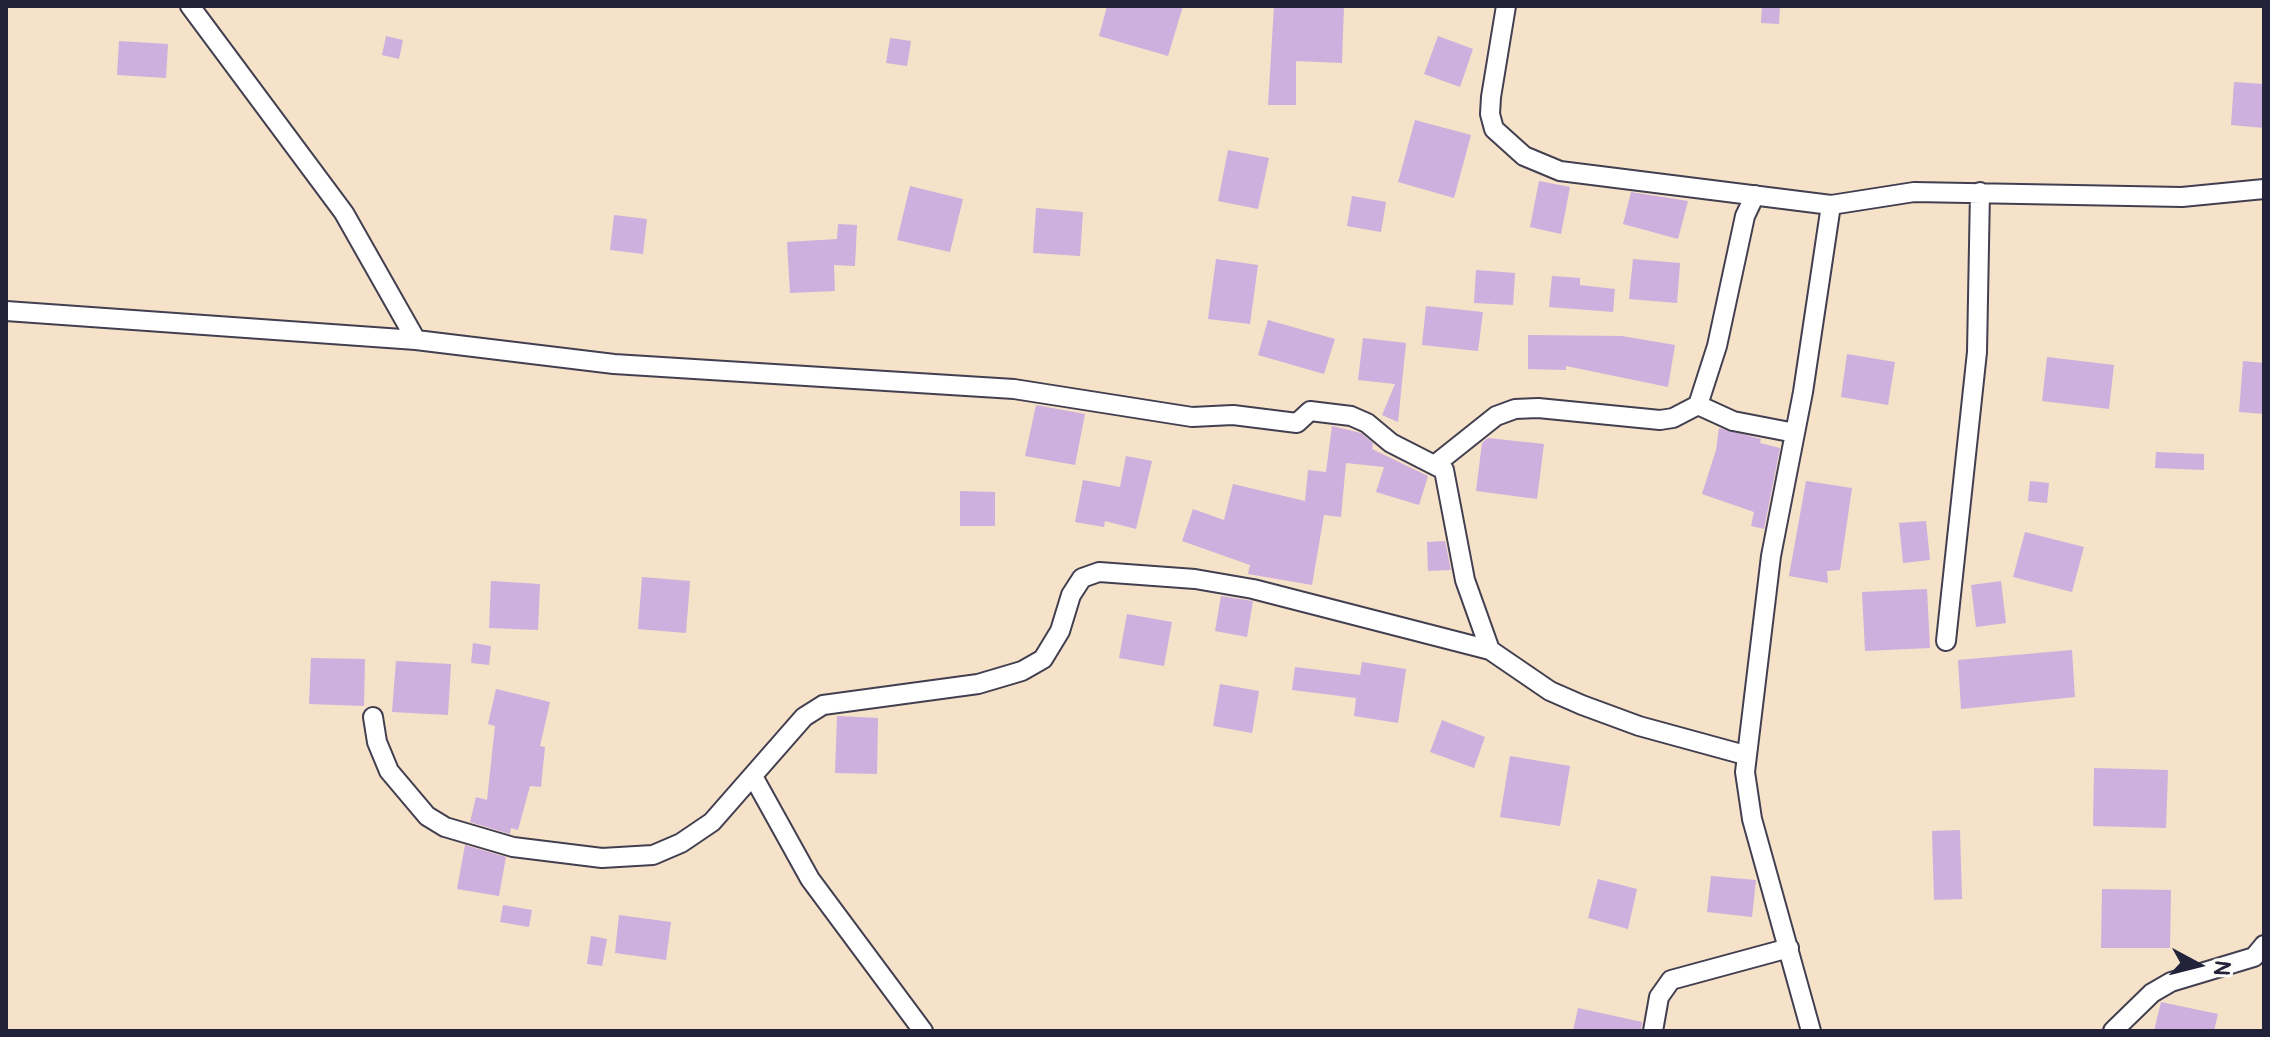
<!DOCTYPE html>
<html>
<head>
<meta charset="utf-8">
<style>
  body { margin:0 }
  #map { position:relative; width:2270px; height:1037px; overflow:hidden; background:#f6e1c9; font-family:Pangolin,sans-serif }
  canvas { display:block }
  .frame { position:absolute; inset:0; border:8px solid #22223b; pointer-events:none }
  .north { position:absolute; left:2158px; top:925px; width:80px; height:80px; -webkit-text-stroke:6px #fdfcf7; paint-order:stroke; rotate:97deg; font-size:22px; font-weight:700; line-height:32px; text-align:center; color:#22223b }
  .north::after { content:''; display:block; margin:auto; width:28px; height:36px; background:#22223b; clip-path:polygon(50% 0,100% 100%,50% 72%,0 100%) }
</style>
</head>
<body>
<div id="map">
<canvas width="2270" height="1037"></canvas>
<div class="frame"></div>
<div class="north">N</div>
</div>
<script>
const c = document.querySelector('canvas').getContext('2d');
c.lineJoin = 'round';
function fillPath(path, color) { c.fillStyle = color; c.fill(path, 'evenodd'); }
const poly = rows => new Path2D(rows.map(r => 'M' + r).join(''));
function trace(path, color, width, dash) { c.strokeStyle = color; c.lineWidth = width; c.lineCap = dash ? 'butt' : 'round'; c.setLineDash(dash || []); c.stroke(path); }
fillPath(poly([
  [1107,6,1183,6,1168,56,1099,36],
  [1274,6,1344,6,1342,63,1296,61,1296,105,1268,105],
  [1762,6,1780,6,1779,24,1761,23],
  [386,36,403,40,399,59,382,55],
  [1438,36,1473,49,1460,87,1424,74],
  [890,38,911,41,907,66,886,63],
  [119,41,168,44,166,78,117,75],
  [2234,82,2264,84,2264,128,2231,125],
  [1415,120,1471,135,1454,198,1398,182],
  [1228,150,1269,158,1258,209,1218,201],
  [1539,181,1570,187,1561,234,1530,227],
  [910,186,963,199,950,252,897,240],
  [1631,192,1688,201,1678,239,1623,224],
  [1352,196,1386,202,1381,232,1347,226],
  [1036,208,1083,212,1080,256,1033,253],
  [614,215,647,219,643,254,610,250],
  [838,224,857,225,855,266,834,265,835,291,790,293,787,242,837,239],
  [1216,259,1258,265,1250,324,1208,319],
  [1633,259,1680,263,1677,303,1629,299],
  [1476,270,1515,273,1513,305,1474,303],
  [1552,276,1580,278,1580,285,1615,289,1613,312,1549,307],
  [1426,306,1483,312,1478,351,1422,345],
  [1268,320,1335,339,1324,374,1258,355],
  [1528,335,1622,336,1675,345,1668,387,1566,366,1566,370,1528,369],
  [1363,338,1406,343,1398,422,1382,415,1395,384,1358,380],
  [1847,354,1895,362,1888,405,1841,397],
  [2047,357,2114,365,2109,409,2042,401],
  [2243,361,2264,363,2264,414,2239,412],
  [1036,405,1085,414,1075,465,1025,456],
  [1332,426,1361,433,1373,443,1372,449,1428,476,1419,505,1376,492,1384,467,1346,463,1341,517,1324,515,1312,585,1248,574,1250,565,1182,541,1193,509,1224,520,1233,484,1305,501,1308,470,1326,472],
  [1719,428,1761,439,1760,443,1780,448,1764,529,1751,526,1754,512,1702,494,1716,450],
  [1488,438,1544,444,1537,499,1476,491,1482,443],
  [2156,452,2204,454,2204,470,2155,468],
  [1126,456,1152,461,1136,529,1105,521,1104,527,1075,522,1083,480,1120,487],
  [1806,481,1852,488,1840,570,1827,571,1828,583,1789,576],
  [2030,481,2049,483,2047,503,2028,501],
  [960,491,995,492,995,526,960,526],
  [1926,521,1930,560,1903,563,1899,523],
  [2025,532,2084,547,2072,592,2013,577],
  [1445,541,1451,570,1428,571,1427,542],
  [642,577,690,581,686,633,638,629],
  [491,581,540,584,538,630,489,628],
  [2001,581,2006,623,1976,627,1971,585],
  [1927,589,1930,648,1865,651,1862,592],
  [1221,596,1253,601,1247,637,1215,631],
  [1127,614,1172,622,1164,666,1119,658],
  [473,643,491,646,489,665,471,663],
  [2072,650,2075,697,1961,709,1958,660],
  [311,658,365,659,364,706,309,704],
  [396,661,451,664,448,715,392,712],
  [1362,662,1406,669,1398,723,1354,716,1356,698,1292,690,1295,667,1360,675],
  [1220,684,1259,691,1252,733,1213,726],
  [496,689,550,702,540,746,545,747,541,787,530,786,518,830,511,828,510,834,470,822,476,797,487,800,495,726,488,724],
  [837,716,878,718,877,774,835,773],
  [1442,720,1485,737,1474,768,1430,752],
  [1510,756,1570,766,1560,826,1500,817],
  [2094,768,2168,770,2166,828,2093,826],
  [1960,830,1962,899,1934,900,1932,831],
  [465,845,506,857,499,896,457,889],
  [1711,876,1756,880,1752,917,1707,912],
  [1598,879,1637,889,1628,929,1588,918],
  [2102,889,2171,890,2170,948,2101,948],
  [503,905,532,910,529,927,500,922],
  [619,915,671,922,666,960,615,953],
  [591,936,607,939,602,966,587,964],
  [2161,1002,2218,1014,2214,1031,2154,1031],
  [1578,1008,1642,1022,1641,1031,1573,1031]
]), '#cfafdd');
const minor = poly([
  [190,6,344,213,416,340],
  [1506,6,1491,97,1490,114,1494,129,1524,156,1560,171,1831,205,1914,192,2182,197,2264,189],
  [6,311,416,340,614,364,1014,389,1192,417,1233,415,1297,423,1310,411,1351,416,1367,423,1391,443,1444,470,1465,580,1490,650,1550,691,1582,705,1639,726,1745,755],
  [1698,405,1733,421,1795,433],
  [1437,463,1496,416,1515,409,1538,408,1660,420,1673,418,1698,405,1717,346,1745,216,1755,195],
  [1946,641,1977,352,1980,192],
  [373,717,377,742,389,771,427,816,445,827,513,847,602,858,653,855,681,843,712,822,804,717,823,705,978,684,1022,671,1043,659,1060,631,1071,595,1082,578,1099,572,1195,579,1253,589,1490,650],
  [754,778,810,879,923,1031],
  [1653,1031,1659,997,1671,980,1789,948],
  [1811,1031,1752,819,1745,772,1771,556,1803,392,1831,205],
  [2113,1031,2152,993,2171,982,2254,957,2264,945]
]);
trace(minor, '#423f50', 22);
trace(minor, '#fff', 18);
</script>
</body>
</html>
